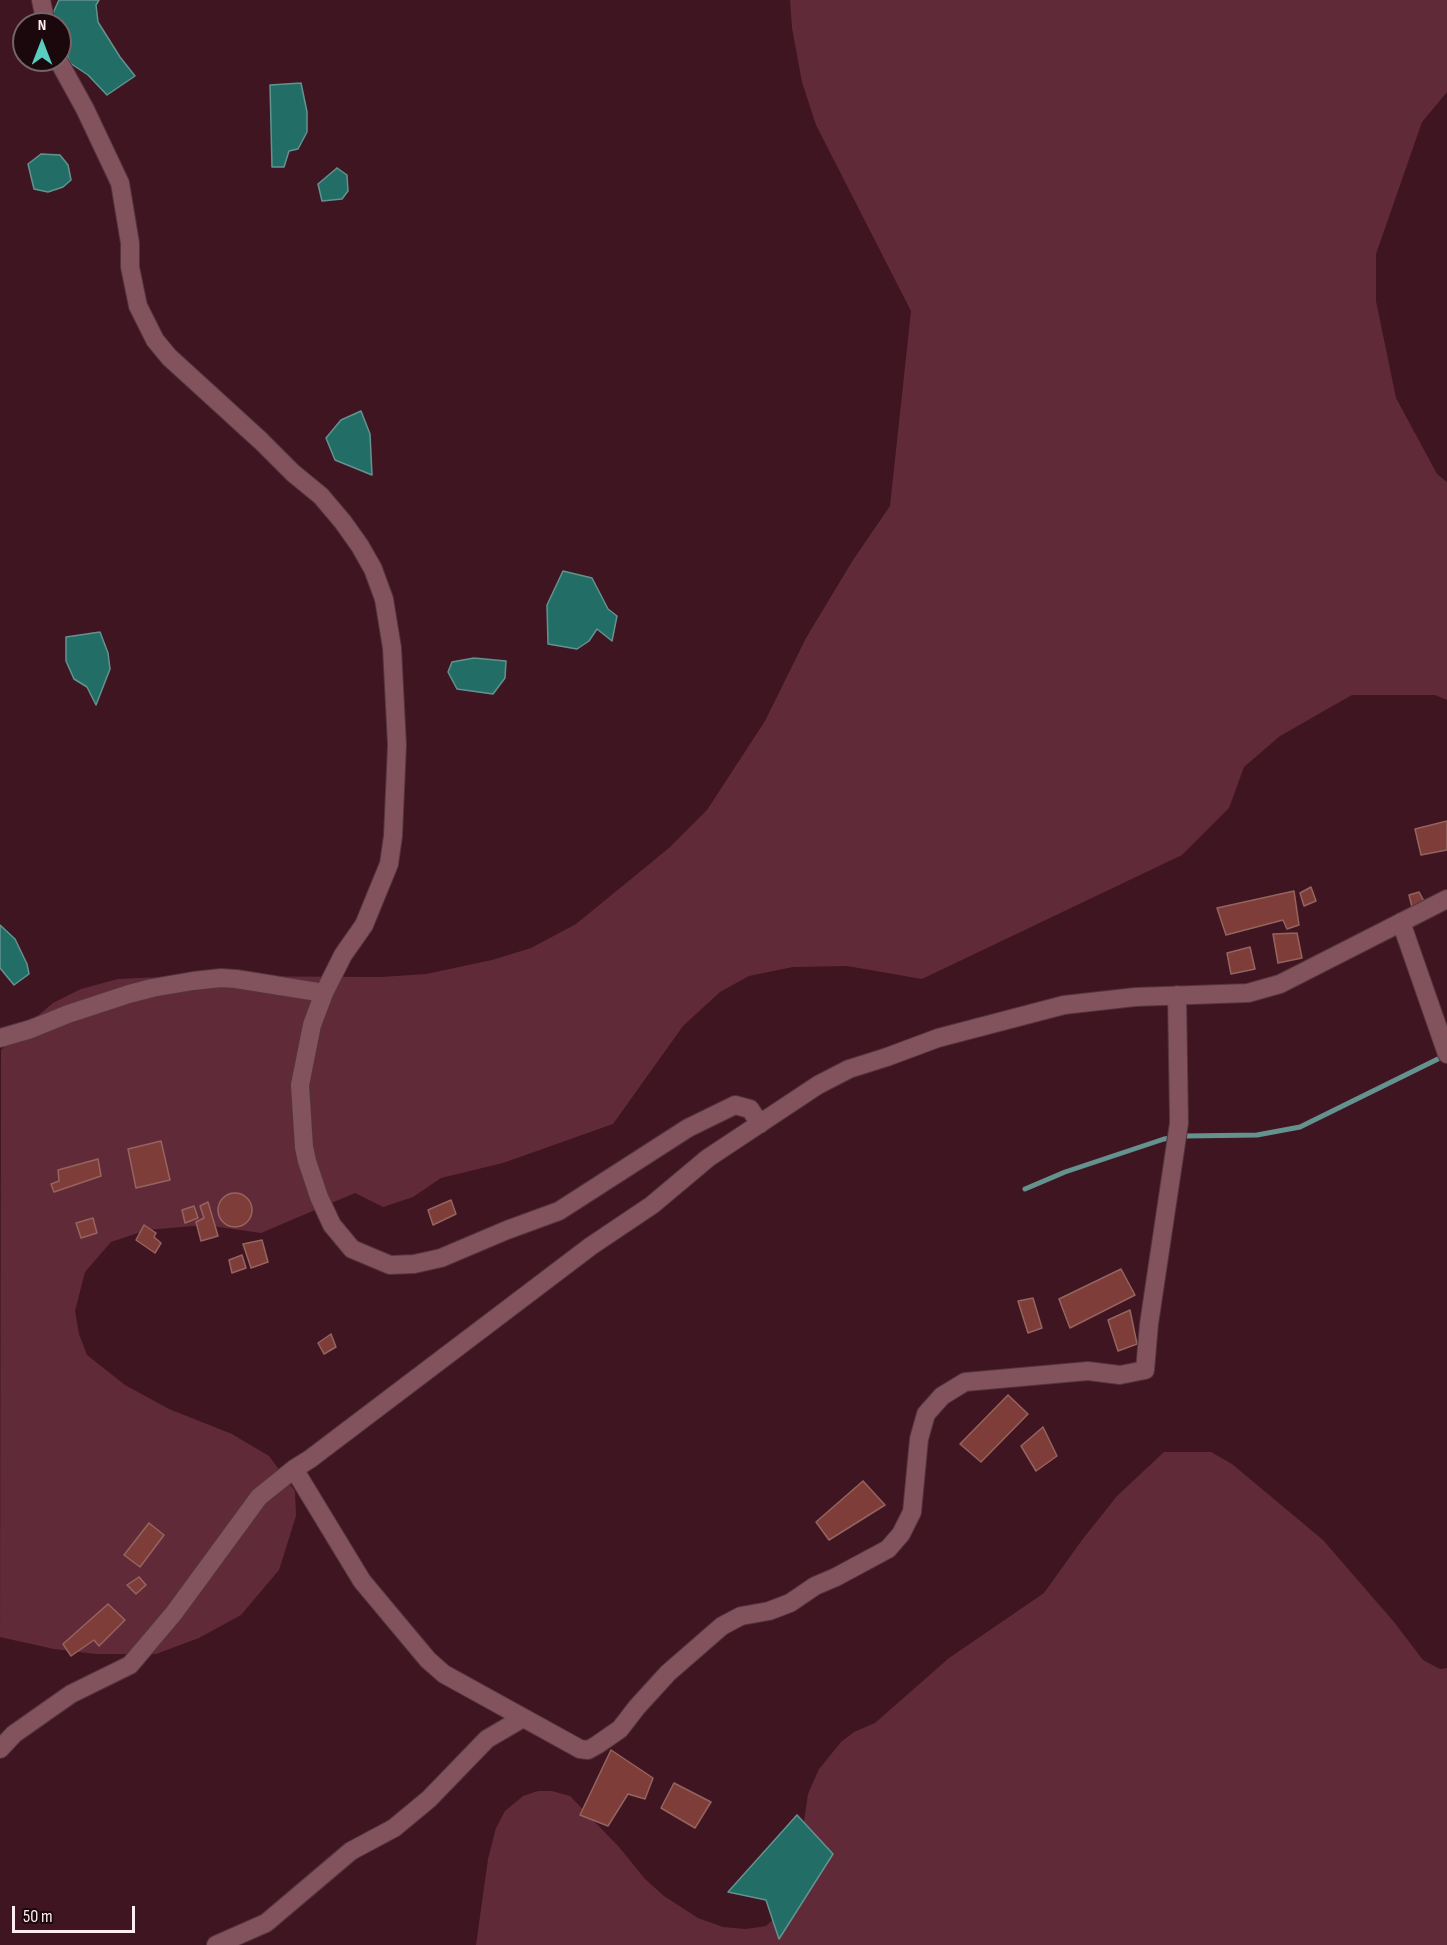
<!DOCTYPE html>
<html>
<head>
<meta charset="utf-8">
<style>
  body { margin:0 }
  #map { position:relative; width:1447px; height:1945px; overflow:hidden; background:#3e1521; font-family:"Sofia Sans Condensed",sans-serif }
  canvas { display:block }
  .north { position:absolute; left:12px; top:12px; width:60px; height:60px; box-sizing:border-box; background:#1a080c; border:2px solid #766467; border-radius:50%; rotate:0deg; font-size:16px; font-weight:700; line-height:24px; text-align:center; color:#ffedf0 }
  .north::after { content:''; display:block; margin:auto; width:21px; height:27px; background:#58cec0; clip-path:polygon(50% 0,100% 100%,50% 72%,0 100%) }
  .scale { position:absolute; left:12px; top:1906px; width:123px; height:27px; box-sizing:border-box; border:3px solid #ffedf0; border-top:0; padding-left:8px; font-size:18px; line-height:21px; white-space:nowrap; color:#ffedf0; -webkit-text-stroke:4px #1a080c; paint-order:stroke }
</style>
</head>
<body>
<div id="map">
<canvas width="1447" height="1945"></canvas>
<div class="north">N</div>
<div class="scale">50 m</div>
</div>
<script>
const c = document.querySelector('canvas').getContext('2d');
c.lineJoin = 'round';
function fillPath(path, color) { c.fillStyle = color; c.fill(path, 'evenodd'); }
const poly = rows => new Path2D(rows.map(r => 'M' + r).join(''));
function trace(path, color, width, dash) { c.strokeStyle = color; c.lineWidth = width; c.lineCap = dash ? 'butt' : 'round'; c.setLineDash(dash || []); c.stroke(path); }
fillPath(poly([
  [790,0,1447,0,1447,92,1422,122,1376,254,1376,301,1396,398,1437,474,1447,482,1447,700,1435,695,1352,695,1280,736,1244,767,1229,808,1182,855,922,979,847,966,793,967,749,976,720,992,683,1026,613,1124,503,1163,441,1178,413,1197,383,1207,355,1193,261,1233,205,1225,147,1230,111,1242,85,1272,75,1311,79,1334,87,1355,125,1385,169,1409,232,1434,269,1456,295,1491,296,1516,279,1570,241,1615,199,1638,156,1654,96,1654,54,1649,0,1637,1,1050,28,1024,53,1003,81,989,118,979,182,976,381,977,426,974,492,960,531,948,576,924,669,848,707,810,765,721,806,638,853,560,890,506,911,311,816,125,802,82,792,28],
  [1164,1452,1211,1452,1232,1464,1323,1540,1394,1622,1423,1660,1440,1669,1447,1668,1447,1945,476,1945,488,1859,496,1828,505,1811,523,1796,538,1791,552,1791,570,1796,619,1847,645,1879,664,1896,698,1918,723,1927,746,1929,766,1926,777,1916,803,1828,808,1794,819,1769,841,1742,854,1732,875,1723,949,1658,1044,1593,1082,1540,1117,1496]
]), '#612a39');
const water = poly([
  [59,0,99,0,96,5,98,22,120,57,135,76,107,95,88,75,70,63,60,33,60,24,57,24,53,13,59,0],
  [301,83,307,112,307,132,298,149,289,151,284,167,272,167,270,85,301,83],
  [41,154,60,155,68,165,71,180,63,187,48,192,34,189,28,164,41,154],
  [337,168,347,175,348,191,342,199,322,201,318,184,337,168],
  [361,411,370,434,372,475,335,460,326,438,341,420,361,411],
  [563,571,592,578,608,609,617,616,612,641,597,629,589,641,577,649,548,644,547,605,563,571],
  [100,632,108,653,110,669,96,705,87,687,74,679,66,661,66,637,100,632],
  [474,658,506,661,505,678,493,694,457,689,448,672,452,662,474,658],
  [0,925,15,939,27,964,29,974,14,985,0,968,0,925],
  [797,1815,833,1854,779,1939,766,1900,728,1892,797,1815]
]);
fillPath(water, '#226d65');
trace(water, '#64938f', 1.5);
trace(poly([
  [1025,1189,1065,1172,1164,1139,1186,1136,1257,1135,1300,1127,1444,1056]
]), '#64938f', 5);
const building = poly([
  [1447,821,1447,850,1421,855,1415,829,1447,821],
  [1311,887,1316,901,1304,906,1300,893,1311,887],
  [1294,891,1299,925,1287,929,1283,920,1226,935,1217,908,1294,891],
  [1419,892,1424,901,1412,907,1409,895,1419,892],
  [1297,933,1302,958,1278,963,1273,934,1297,933],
  [1250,947,1255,969,1231,974,1227,953,1250,947],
  [161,1141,170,1180,136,1188,128,1149,161,1141],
  [98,1159,101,1176,54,1192,51,1184,59,1181,58,1170,98,1159],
  '218 1210a17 17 0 1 1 34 0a17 17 0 1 1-34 0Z',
  [451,1200,456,1214,433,1225,428,1210,451,1200],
  [208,1202,218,1236,201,1241,196,1222,204,1218,200,1206,208,1202],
  [194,1206,198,1218,185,1223,182,1210,194,1206],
  [93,1218,97,1233,81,1238,76,1223,93,1218],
  [144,1225,156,1233,154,1237,161,1243,155,1253,136,1240,144,1225],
  [262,1240,268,1262,251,1268,243,1244,262,1240],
  [242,1255,246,1268,232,1273,229,1260,242,1255],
  [1121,1269,1135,1295,1070,1328,1059,1299,1121,1269],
  [1033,1298,1042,1328,1028,1333,1018,1301,1033,1298],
  [1130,1310,1137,1344,1118,1351,1108,1320,1130,1310],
  [331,1334,336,1347,324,1354,318,1343,331,1334],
  [1008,1395,1028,1414,981,1462,960,1444,1008,1395],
  [1043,1427,1057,1456,1036,1471,1021,1446,1043,1427],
  [863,1481,885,1505,829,1540,816,1522,863,1481],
  [149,1523,164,1535,140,1567,124,1555,149,1523],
  [139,1577,146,1585,136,1594,127,1585,139,1577],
  [108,1604,125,1620,99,1646,94,1640,71,1656,63,1644,108,1604],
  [611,1750,653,1778,645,1799,628,1794,608,1826,580,1815,611,1750],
  [674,1783,711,1802,695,1828,661,1808,674,1783]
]);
fillPath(building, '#7e3d39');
trace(building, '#96645f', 1.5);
const minor = poly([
  [41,0,46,24],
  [58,60,85,109,120,183,130,243,130,267,138,306,155,340,169,357,261,441,293,473,321,496,343,522,360,546,373,569,384,599,392,648,397,745,393,836,389,864,364,925,343,955,324,993,312,1025,300,1085,304,1147,307,1161,319,1197,332,1225,352,1249,390,1265,414,1264,441,1258,507,1230,559,1211,688,1128,735,1105,750,1109,760,1124],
  [1401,922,1447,1054],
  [0,1038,31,1029,68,1014,129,994,152,988,193,981,221,978,236,979,324,993],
  [294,1469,362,1581,428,1660,444,1674,580,1749,588,1750,597,1745,620,1729,637,1707,668,1673,722,1626,741,1616,769,1611,790,1603,815,1586,836,1577,888,1549,901,1534,912,1512,919,1439,926,1414,942,1396,965,1382,1088,1371,1120,1375,1145,1370,1149,1324,1179,1123,1177,995],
  [0,1749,14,1734,71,1694,130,1665,174,1613,259,1497,294,1469,310,1459,591,1246,652,1205,708,1158,818,1085,849,1069,887,1057,938,1038,1064,1005,1135,997,1248,993,1280,984,1447,899],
  [216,1945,266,1923,351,1851,394,1828,429,1799,487,1739,523,1718]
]);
trace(minor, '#53343d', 20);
trace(minor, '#82525d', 18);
</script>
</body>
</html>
